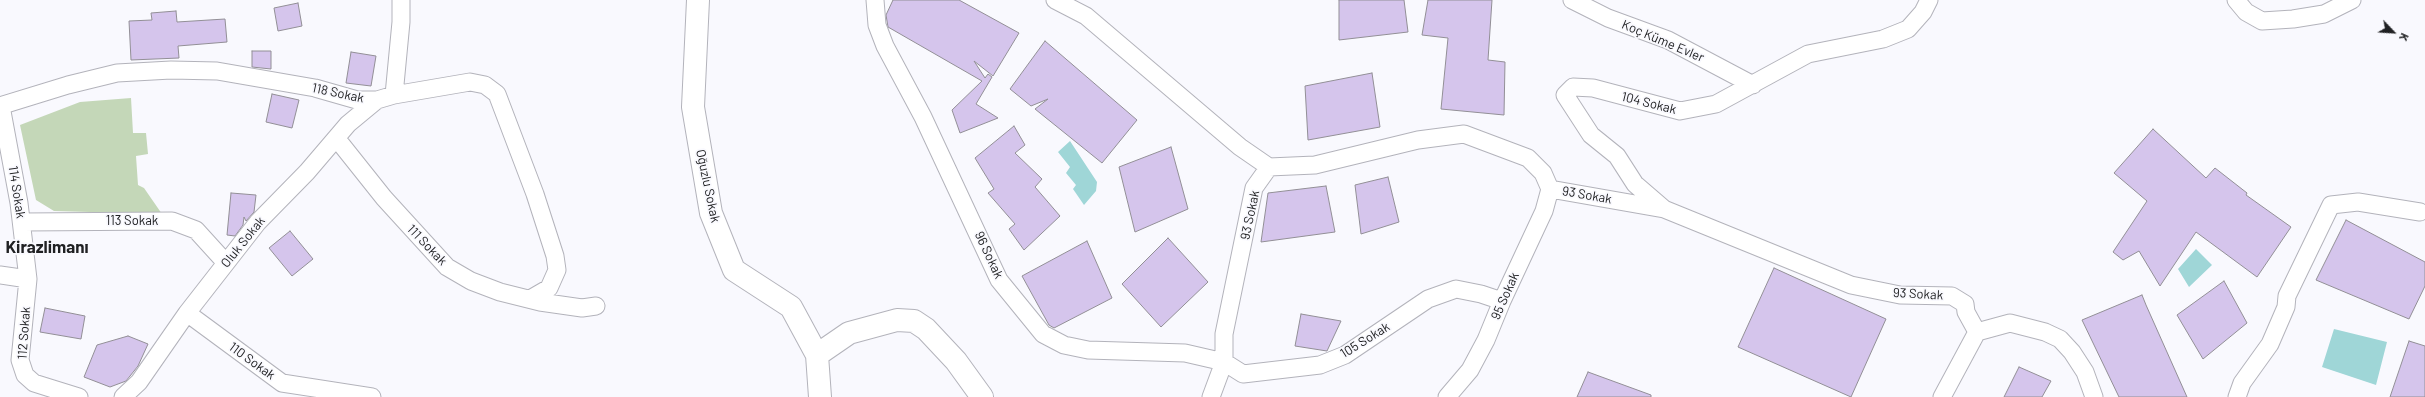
<!DOCTYPE html>
<html>
<head>
<meta charset="utf-8">
<style>
  body { margin:0 }
  #map { position:relative; width:2425px; height:397px; overflow:hidden; background:#f9f9fe; font-family:Barlow,sans-serif }
  canvas { display:block }
  .north { position:absolute; left:2373px; top:12px; width:40px; height:40px; -webkit-text-stroke:3px #f9f9fe; paint-order:stroke; rotate:115deg; font-size:11px; font-weight:700; line-height:16px; text-align:center; color:#202123 }
  .north::after { content:''; display:block; margin:auto; width:14px; height:18px; background:#202123; clip-path:polygon(50% 0,100% 100%,50% 72%,0 100%) }
</style>
</head>
<body>
<div id="map">
<canvas width="2425" height="397"></canvas>
<div class="north">K</div>
</div>
<script>
const c = document.querySelector('canvas').getContext('2d');
c.lineJoin = 'round';
function fillPath(path, color) { c.fillStyle = color; c.fill(path, 'evenodd'); }
const poly = rows => new Path2D(rows.map(r => 'M' + r).join(''));
function trace(path, color, width, dash) { c.strokeStyle = color; c.lineWidth = width; c.lineCap = dash ? 'butt' : 'round'; c.setLineDash(dash || []); c.stroke(path); }
function drawText(font, color, halo, rows, align = 'center') {
  c.font = font + ' Barlow,sans-serif'; c.lineWidth = 3.5; c.setLineDash([]); c.textBaseline = 'middle'; c.strokeStyle = halo; c.fillStyle = color; for (const [text, x, y, turn = 0] of rows) {
    c.save(); c.translate(x, y); c.rotate((+turn || 0) * Math.PI / 180); c.textAlign = isNaN(turn) ? turn : align; if (halo) c.strokeText(text, 0, 0); c.fillText(text, 0, 0); c.restore();
  }
}
fillPath(poly([
  [131,98,133,133,146,133,148,154,136,156,138,185,144,188,162,214,54,211,36,200,20,125,80,102]
]), '#c4d7b8');
fillPath(poly([
  [1070,141,1097,182,1096,191,1084,205,1073,189,1076,185,1066,173,1070,167,1058,152],
  [2196,249,2212,265,2189,287,2178,269],
  [2334,329,2387,342,2376,385,2322,367]
]), '#9fd6d7');
const building = poly([
  [893,0,959,0,1019,33,993,76,974,61,985,78,988,74,992,77,976,104,998,118,960,133,952,110,982,81,888,27,886,15,893,0],
  [1339,0,1404,0,1408,32,1339,40,1339,0],
  [1428,0,1492,0,1488,60,1505,62,1504,115,1441,109,1448,38,1422,35,1428,0],
  [298,3,302,26,278,31,274,8,298,3],
  [176,11,177,22,225,19,227,42,178,46,179,58,131,60,129,21,152,20,151,13,176,11],
  [1045,41,1137,120,1102,163,1035,109,1048,99,1031,106,1010,89,1045,41],
  [252,51,271,51,271,69,252,67,252,51],
  [351,52,376,56,371,86,346,83,351,52],
  [1372,73,1380,127,1308,140,1305,86,1372,73],
  [272,94,299,100,292,128,266,122,272,94],
  [1014,126,1025,145,1015,153,1042,179,1035,187,1060,216,1024,250,1009,229,1015,224,988,193,994,189,975,158,1014,126],
  [2153,129,2206,178,2215,168,2247,193,2246,195,2291,227,2257,277,2196,232,2160,286,2139,251,2123,260,2113,252,2147,201,2114,173,2153,129],
  [1171,147,1188,209,1135,232,1119,167,1171,147],
  [1388,177,1399,222,1361,234,1355,185,1388,177],
  [1326,186,1335,232,1261,242,1268,193,1326,186],
  [231,193,256,195,254,212,246,221,244,217,243,225,235,236,227,235,231,193],
  [2346,220,2425,262,2425,286,2409,319,2316,280,2346,220],
  [290,231,313,259,292,276,269,248,290,231],
  [1168,238,1208,282,1161,327,1122,284,1168,238],
  [1087,241,1112,298,1054,328,1049,325,1022,276,1087,241],
  [1774,268,1886,319,1851,397,1738,347,1774,268],
  [2224,281,2247,323,2203,359,2177,315,2224,281],
  [2142,295,2146,305,2187,397,2119,397,2082,320,2142,295],
  [45,308,85,316,81,339,40,332,45,308],
  [1301,314,1341,321,1327,351,1295,346,1301,314],
  [128,336,148,344,138,366,126,381,110,387,84,377,97,345,128,336],
  [2409,341,2425,346,2425,397,2390,397,2409,341],
  [2019,367,2051,381,2042,397,2004,397,2019,367],
  [1588,372,1651,395,1651,397,1577,397,1588,372]
]);
fillPath(building, '#d5c5ec');
trace(building, '#928f96', 1);
const street = poly([
  [875,0,877,25,885,46,923,117,999,280,1043,334,1064,345,1088,350,1185,353,1224,362,1243,374,1320,365,1345,355,1428,299,1456,289,1481,294,1502,301],
  [1055,0,1086,16,1240,147,1269,167],
  [1572,0,1608,18,1668,40,1753,85],
  [2236,0,2246,12,2262,21,2293,19,2324,14,2352,0],
  [394,95,401,22,401,0],
  [0,106,68,85,117,73,171,70,217,71,315,88,357,100,377,100,394,95,470,82,485,85,497,94,535,194,555,256,557,270,549,288,530,299],
  [1,106,19,203,28,279,20,360,25,375,34,383,79,397],
  [337,139,384,198,447,267,471,281,500,292,540,302,582,308,596,306],
  [1550,189,1664,209,1851,285,1900,295,1952,296,1965,304,1966,312,1977,332,2010,323,2045,332,2060,339,2072,352,2085,372,2094,397],
  [1664,209,1635,184,1617,156,1591,135,1565,95,1573,87,1593,88,1680,111,1716,104,1808,54,1883,39,1908,29,1923,12,1929,0],
  [22,222,172,221,196,230,226,263],
  [0,275,28,279],
  [187,313,282,383,372,397],
  [123,397,139,382,187,313,258,222,307,172,348,124,377,100],
  [1211,397,1224,362,1224,334,1254,188,1269,167,1315,165,1418,140,1464,134,1528,158,1543,173,1550,189],
  [1447,397,1470,370,1486,340,1502,301,1544,211,1550,189],
  [1942,397,1977,332],
  [2237,397,2242,383,2270,344,2286,307,2287,296,2331,205,2358,202,2420,212]
]);
const secondary = poly([
  [698,0,693,107,711,213,734,270,791,307,817,355],
  [820,397,817,355,849,333,897,320,914,321,926,329,956,361,982,397]
]);
trace(street, '#b3b3bb', 19);
trace(secondary, '#b3b3bb', 24);
trace(street, '#fff', 17);
trace(secondary, '#fff', 22);
drawText('13px', '#202123', '#f9f9fe', [
  ["Koç Küme Evler",1663,41,23],
  ["118 Sokak",338,93,12],
  ["104 Sokak",1649,103,14],
  ["Oğuzlu Sokak",708,186,78],
  ["114 Sokak",17,192,81],
  ["93 Sokak",1587,195,10],
  ["93 Sokak",1250,215,-78],
  ["113 Sokak",132,221],
  ["Oluk Sokak",243,242,-51],
  ["111 Sokak",427,245,46],
  ["96 Sokak",989,255,65],
  ["93 Sokak",1918,294,3],
  ["95 Sokak",1505,296,-66],
  ["112 Sokak",24,333,-86],
  ["105 Sokak",1365,340,-32],
  ["110 Sokak",252,361,36]
]);
drawText('bold 17px', '#202123', '#f9f9fe', [
  ["Kirazlimanı",47,247]
]);
</script>
</body>
</html>
